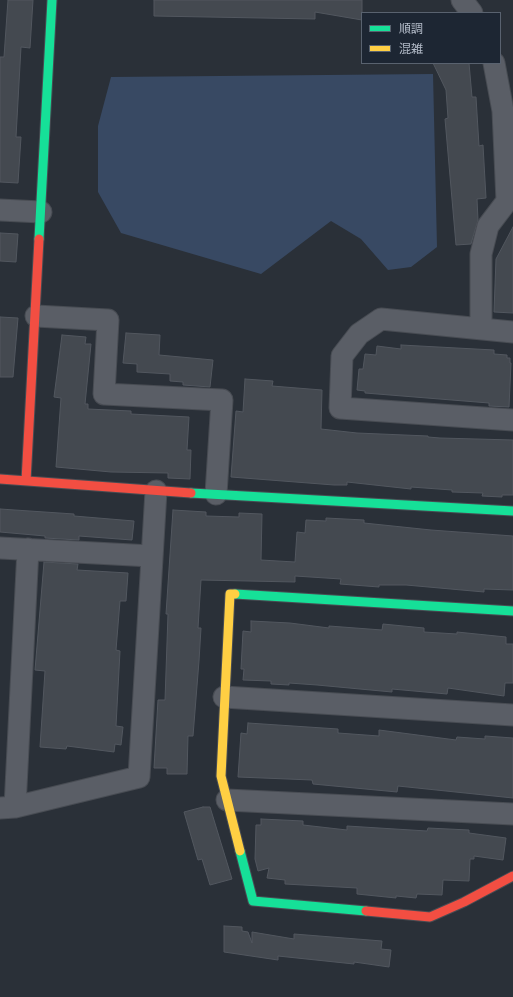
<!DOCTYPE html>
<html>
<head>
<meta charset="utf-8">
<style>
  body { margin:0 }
  #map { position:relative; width:513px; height:997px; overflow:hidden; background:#2a3038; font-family:Manrope,"Noto Sans JP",sans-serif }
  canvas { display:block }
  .legend { position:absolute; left:361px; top:12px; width:140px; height:52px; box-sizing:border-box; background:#1d2633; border:1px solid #59626f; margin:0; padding:5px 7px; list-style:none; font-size:12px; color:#b4bcc9 }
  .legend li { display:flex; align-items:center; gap:8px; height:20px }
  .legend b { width:20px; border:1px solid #59626f }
</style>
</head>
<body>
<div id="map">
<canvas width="513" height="997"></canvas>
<ul class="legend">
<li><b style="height:5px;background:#16e098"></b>順調</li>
<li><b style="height:5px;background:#ffcf43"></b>混雑</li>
</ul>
</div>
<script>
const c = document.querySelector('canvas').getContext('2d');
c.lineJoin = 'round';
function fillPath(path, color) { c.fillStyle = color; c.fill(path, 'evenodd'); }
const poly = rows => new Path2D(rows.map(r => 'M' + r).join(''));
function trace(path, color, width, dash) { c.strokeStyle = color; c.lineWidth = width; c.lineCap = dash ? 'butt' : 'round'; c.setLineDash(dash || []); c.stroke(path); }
fillPath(poly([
  [433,74,437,247,411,267,388,270,361,239,331,221,261,274,121,233,98,192,98,126,111,77]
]), '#384963');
const building = poly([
  [8,0,33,0,30,48,21,47,16,137,21,137,18,183,0,182,0,57,4,57,8,0],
  [154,0,362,0,362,20,315,12,315,19,154,16,154,0],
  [433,63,469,63,472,97,476,97,479,146,483,145,486,198,477,199,478,220,471,244,456,245,445,119,448,118,446,90,433,63],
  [513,227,513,313,494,312,496,259,513,227],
  [0,233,18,234,16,262,0,261,0,233],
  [0,317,18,318,13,377,0,377,0,317],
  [126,333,160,335,159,355,213,360,210,387,183,385,183,382,170,381,170,374,137,372,137,364,123,363,126,333],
  [62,335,86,337,85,344,91,344,85,404,88,404,88,409,131,411,131,414,189,417,187,450,191,450,190,479,168,478,168,473,111,472,56,467,61,398,54,397,62,335],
  [401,345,494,350,494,354,507,355,507,358,510,358,510,363,511,363,509,407,489,406,489,403,365,393,365,391,357,390,359,369,363,369,365,354,376,355,377,346,401,349,401,345],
  [245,379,273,381,272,386,322,390,321,429,357,433,428,436,428,437,440,438,513,440,513,495,502,495,502,497,482,496,483,493,452,492,452,490,411,487,411,489,347,482,347,485,334,485,231,477,236,411,243,412,245,379],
  [0,509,74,514,74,516,134,521,132,540,79,536,79,540,45,538,45,536,0,532,0,509],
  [173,510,206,512,206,516,239,517,239,513,262,514,261,560,295,562,297,532,305,533,306,520,326,521,326,518,364,520,364,523,431,530,513,536,513,590,484,589,484,592,406,585,379,585,379,587,340,584,341,579,295,576,295,582,201,580,198,628,201,628,199,661,193,736,188,736,187,774,167,774,167,768,154,768,158,700,165,700,168,614,166,614,173,510],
  [44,562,78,564,77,570,128,573,126,601,120,601,116,650,120,651,116,726,123,727,121,745,115,744,114,752,67,746,66,749,40,747,45,671,35,670,44,562],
  [251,621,290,623,329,628,329,626,382,630,383,624,424,628,424,632,457,634,457,632,506,637,506,644,513,644,513,683,505,683,504,696,448,688,447,694,392,689,392,692,317,685,289,683,289,685,271,684,271,681,243,680,244,669,241,669,243,631,251,632,251,621],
  [248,723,338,729,338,733,379,736,379,730,456,740,457,737,485,739,485,736,513,738,513,798,398,786,397,792,313,784,312,780,238,777,241,733,247,734,248,723],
  [203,807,210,807,232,879,210,885,202,859,198,860,184,812,203,807],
  [261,819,303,821,303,825,347,830,347,826,427,831,428,828,469,830,469,833,506,838,503,860,474,856,474,859,470,859,469,881,443,880,442,895,417,894,416,898,396,896,396,898,357,894,357,888,285,884,285,880,267,878,269,868,258,871,255,859,256,825,261,825,261,819],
  [224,926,242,927,242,931,248,932,252,943,252,932,294,939,294,934,382,941,381,949,391,950,389,967,354,962,354,964,278,956,278,960,224,952,224,926]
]);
fillPath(building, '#444950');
trace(building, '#52575f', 1);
const street = poly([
  [462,0,472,13],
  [0,210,41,212],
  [36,316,108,320,104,394,222,400,216,494],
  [481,328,481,254,488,226,507,201,503,111,494,63],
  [513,332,381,319,359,334,342,356,340,408,513,420],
  [0,548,151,556],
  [224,697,513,715],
  [227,800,513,814],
  [15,807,28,549],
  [0,808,15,807,139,777,156,491]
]);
const fast = poly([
  [39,239,52,0],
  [191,493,513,511],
  [235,594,513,611],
  [240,851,253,901,366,911]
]);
const slow = poly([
  [235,594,230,594,221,776,240,851]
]);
const jam = poly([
  [0,479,191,493],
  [26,481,39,239],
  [366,911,430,917,464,902,513,876]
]);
trace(street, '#484c53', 23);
trace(fast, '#484c53', 11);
trace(slow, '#484c53', 11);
trace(jam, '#484c53', 11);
trace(street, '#5a5e66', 21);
trace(fast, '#16e098', 9);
trace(slow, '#ffcf43', 9);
trace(jam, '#f24e42', 9);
</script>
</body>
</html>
